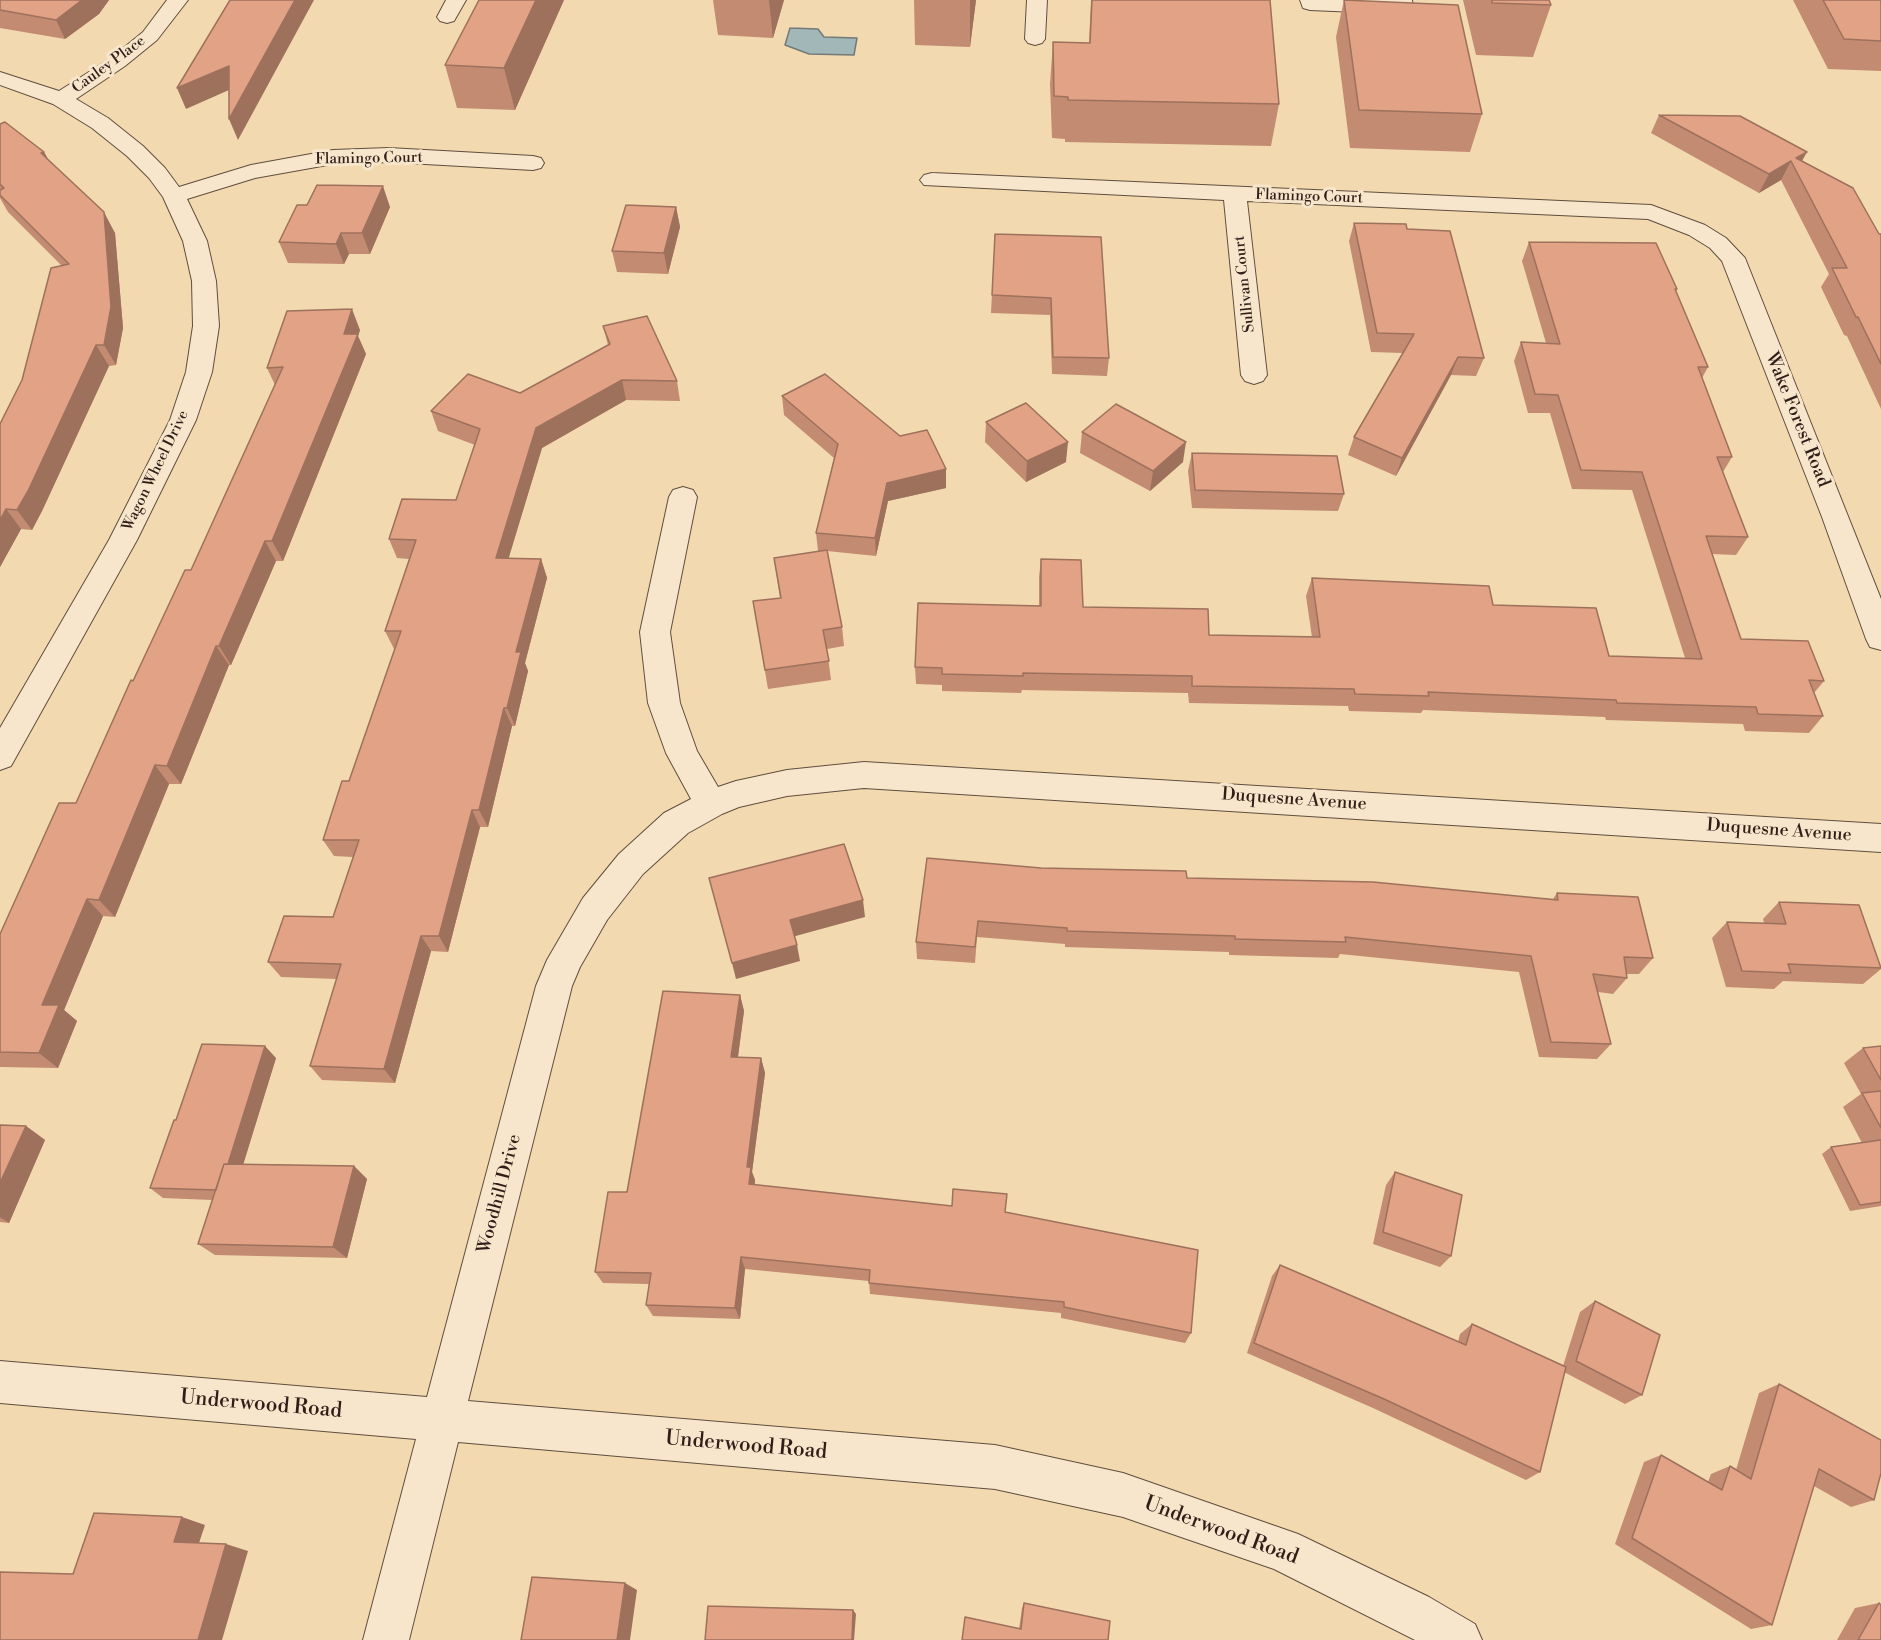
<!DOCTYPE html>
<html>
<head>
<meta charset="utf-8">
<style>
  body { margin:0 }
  canvas { display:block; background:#f2d9af }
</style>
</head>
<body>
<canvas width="1881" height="1640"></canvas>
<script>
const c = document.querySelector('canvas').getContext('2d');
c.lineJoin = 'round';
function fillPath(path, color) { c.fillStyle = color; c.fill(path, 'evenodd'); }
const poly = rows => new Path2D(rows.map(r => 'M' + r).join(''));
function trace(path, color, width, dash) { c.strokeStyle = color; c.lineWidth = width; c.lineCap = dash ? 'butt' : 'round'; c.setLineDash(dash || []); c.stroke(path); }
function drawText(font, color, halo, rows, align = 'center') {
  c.font = font + ' "Libre Bodoni",serif'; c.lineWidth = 6; c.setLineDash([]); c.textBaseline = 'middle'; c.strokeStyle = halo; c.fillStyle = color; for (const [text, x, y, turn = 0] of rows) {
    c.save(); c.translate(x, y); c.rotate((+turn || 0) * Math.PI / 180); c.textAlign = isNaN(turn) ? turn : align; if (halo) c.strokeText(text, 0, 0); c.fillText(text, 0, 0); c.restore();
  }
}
const water = poly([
  [790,28,818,29,824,37,857,38,854,55,809,54,785,45,790,28]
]);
fillPath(water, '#a2b7b7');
trace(water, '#747a78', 1.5);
const minor = poly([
  [167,0,188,0,157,40,125,66,76,99,108,118,143,146,165,168,179,187,251,165,333,150,389,148,533,156,541,158,544,163,541,168,533,170,389,162,333,164,255,178,187,199,207,241,216,281,219,326,212,372,196,420,137,540,11,766,0,770,0,728,109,540,170,420,186,372,193,326,192,281,183,241,163,197,149,178,127,156,92,128,53,104,0,85,0,72,59,91,111,58,143,32,167,0],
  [446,0,466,0,454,21,447,23,440,21,437,17,446,0],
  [1027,0,1047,0,1045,39,1042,43,1035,45,1028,43,1025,39,1027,0],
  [1300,0,1412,0,1413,8,1410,12,1403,14,1310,10,1303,8,1300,0],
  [932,173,1651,205,1705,225,1726,238,1745,258,1881,599,1881,650,1870,647,1866,639,1822,517,1722,261,1710,248,1689,235,1648,219,1247,201,1267,375,1263,381,1254,384,1245,381,1241,375,1224,200,924,185,920,180,924,175,932,173],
  [683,487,693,490,697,497,670,632,680,703,697,751,718,787,736,781,787,770,864,762,1881,824,1881,852,864,788,787,796,739,807,722,814,688,833,643,874,607,920,580,967,572,986,468,1401,995,1445,1123,1473,1298,1534,1429,1597,1475,1624,1482,1640,1415,1640,1274,1569,1123,1517,995,1489,458,1442,409,1640,363,1640,416,1439,0,1403,0,1361,427,1397,536,986,547,960,583,898,619,854,664,813,691,799,666,753,648,703,640,632,669,497,673,490,683,487]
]);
trace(minor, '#604e3e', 2);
fillPath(minor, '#f7e6cb');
fillPath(poly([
  [0,0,109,0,99,14,65,39,0,28],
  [564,0,515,110,457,108,445,65],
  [713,0,784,0,773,38,718,35],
  [914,0,976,0,970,47,915,45],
  [1091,0,1270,0,1279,104,1271,146,1065,142,1065,139,1052,138,1050,84,1053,42,1089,43],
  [1344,0,1482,114,1470,152,1350,148,1336,37],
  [1463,0,1549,0,1551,5,1533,57,1476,55],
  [1793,0,1881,0,1881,71,1828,69],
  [1659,115,1802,161,1879,234,1881,234,1881,409,1847,336,1844,335,1821,287,1829,274,1781,180,1759,193,1651,133],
  [0,124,44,152,49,161,115,233,123,328,116,365,109,366,42,511,32,530,21,529,0,567,0,424,22,380,62,266,8,212,0,198],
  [307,205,390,207,370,254,349,254,344,264,288,263,279,242],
  [676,207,680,227,668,274,617,272,612,251],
  [1354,223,1407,229,1484,358,1476,376,1451,375,1396,476,1348,455,1354,437,1403,353,1371,352,1349,241],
  [995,234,1109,358,1107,376,1052,374,1050,315,991,313],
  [1529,242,1677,289,1676,292,1708,367,1702,378,1732,457,1723,472,1748,537,1736,555,1712,554,1741,639,1824,681,1814,693,1823,716,1809,733,1745,731,1743,724,1606,720,1605,717,1423,710,1421,713,1349,711,1348,706,1189,703,1188,693,1022,690,1021,693,942,691,942,685,916,684,915,667,1039,606,1039,577,1041,559,1083,607,1209,635,1312,637,1306,596,1312,578,1493,605,1609,656,1685,658,1632,490,1572,489,1550,413,1528,413,1514,361,1521,342,1546,343,1522,261],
  [603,326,677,381,680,401,626,400,542,448,508,558,541,559,547,578,525,663,528,671,515,726,512,726,488,827,480,827,448,952,431,951,395,1083,322,1080,310,1066,337,979,281,977,268,962,333,917,353,857,334,856,323,840,349,781,395,649,394,649,385,631,409,559,397,558,389,539,456,500,475,445,438,431,431,411,520,393,608,345],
  [360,330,358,336,366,354,283,561,276,561,231,665,229,665,181,784,169,784,115,917,103,916,64,1010,77,1021,58,1068,0,1067,0,934,76,803,133,681,191,570,275,385,267,368],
  [782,396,946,488,888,501,876,556,827,551,842,627,844,646,827,649,831,680,768,689,753,601,780,598,774,558,822,551,818,551,816,533,834,458,784,415],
  [986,422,1066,462,1026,482,985,442],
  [1082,432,1183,462,1150,491,1080,453],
  [1192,453,1344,494,1338,511,1192,508,1188,471],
  [1041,868,1187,878,1553,899,1557,893,1653,958,1639,974,1626,974,1627,978,1613,994,1598,992,1611,1044,1597,1059,1539,1057,1519,972,1340,954,1338,958,1229,955,1229,952,1065,947,1065,944,977,937,975,963,917,959,916,942],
  [1779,902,1881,966,1881,969,1863,984,1783,981,1774,989,1726,987,1712,938,1727,922,1764,923,1763,919],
  [740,995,744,1011,738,1057,761,1058,765,1073,752,1172,755,1180,755,1185,1005,1212,1191,1333,1185,1343,1061,1318,1061,1313,870,1294,869,1281,745,1269,740,1319,653,1316,646,1305,649,1284,603,1283,595,1272,627,1192],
  [1881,1046,1881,1206,1850,1211,1822,1154,1831,1147,1862,1143,1843,1107,1861,1094,1844,1063,1863,1048],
  [276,1058,243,1164,354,1166,367,1179,347,1258,215,1255,198,1244,212,1200,163,1198,150,1188,176,1120],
  [0,1125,26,1126,45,1140,9,1223,0,1222],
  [1395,1172,1451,1256,1440,1267,1373,1244,1386,1185],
  [1280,1265,1458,1342,1460,1334,1472,1324,1563,1366,1580,1312,1595,1301,1642,1395,1625,1404,1564,1372,1540,1472,1526,1480,1373,1408,1247,1353,1272,1276],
  [1779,1384,1874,1500,1851,1507,1814,1486,1772,1625,1751,1629,1615,1544,1644,1462,1661,1455,1708,1482,1711,1474,1730,1466,1736,1470,1759,1393],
  [1024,1603,1110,1621,1019,1629,1022,1608],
  [1879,1603,1881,1640,1837,1640,1855,1608]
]), '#c28b72');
fillPath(poly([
  [82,0,109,0,99,14,65,39,56,20],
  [295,0,314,0,238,140,229,119],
  [536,0,564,0,515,110,504,68],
  [769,0,784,0,773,38],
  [970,0,976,0,970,47],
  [229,66,238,86,186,109,177,88],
  [44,152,56,173,41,153],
  [1807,152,1797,170,1796,158],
  [1791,161,1781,180,1759,193,1769,174],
  [383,186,390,207,370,254,362,233],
  [676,207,680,227,668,274,664,253],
  [104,212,115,233,123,328,116,365,104,345],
  [341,233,349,254,344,264,336,244],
  [352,309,360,330,358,336,366,354,283,561,272,541,344,334],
  [96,345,109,366,42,511,32,530,17,510],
  [1458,357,1451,375,1396,476,1402,458],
  [622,380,626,400,542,448,503,577,496,558,536,428],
  [1068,442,1066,462,1026,482,1027,461],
  [1186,442,1183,462,1150,491,1153,471],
  [946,469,946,488,888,501,876,556,875,538,887,483],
  [6,509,21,529,0,567,0,520],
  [265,541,276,561,231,665,219,646],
  [541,559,547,578,525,663,528,671,515,726,507,708,516,652],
  [216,646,229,665,181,784,167,766],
  [504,708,512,726,488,827,479,810],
  [155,765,169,784,115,917,99,900],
  [472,810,480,827,448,952,439,936],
  [87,899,103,916,64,1010,77,1021,58,1068,39,1053,42,1005],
  [863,900,865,917,792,937,790,920],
  [421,936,431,951,395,1083,384,1069],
  [797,945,800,961,736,979,732,963],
  [740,995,744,1011,736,1071,731,1057],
  [265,1046,276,1058,232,1201,219,1191],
  [761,1058,765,1073,752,1172,755,1180,753,1197,749,1184,747,1167],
  [26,1126,45,1140,9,1223,0,1217,0,1183],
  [354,1166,367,1179,347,1258,333,1247],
  [741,1257,745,1269,740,1319,735,1308],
  [182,1517,205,1525,197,1549,174,1542],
  [226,1544,248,1551,222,1640,198,1640],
  [625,1583,637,1590,630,1640,617,1640],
  [853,1610,856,1614,854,1640,852,1640]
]), '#9e715d');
const building = poly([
  [0,0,82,0,56,20,0,10,0,0],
  [230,0,295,0,229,119,229,66,177,88,230,0],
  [479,0,536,0,504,68,445,65,479,0],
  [1092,0,1270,0,1279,104,1068,100,1068,97,1054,96,1053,42,1090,43,1092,0],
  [1344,0,1458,5,1482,114,1359,110,1344,0],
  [1492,0,1549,0,1551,5,1492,3,1492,0],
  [1823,0,1881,0,1881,41,1844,39,1823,0],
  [1659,115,1740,116,1807,152,1796,158,1853,188,1879,234,1881,234,1881,364,1858,317,1856,317,1832,268,1847,268,1791,161,1769,174,1659,115],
  [5,122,44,152,41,153,104,212,111,307,104,345,96,345,28,491,17,510,6,509,0,520,0,424,22,380,51,268,69,264,0,195,0,190,4,188,0,184,0,124,5,122],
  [317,185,383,186,362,233,341,233,336,244,279,242,297,205,307,205,317,185],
  [626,205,676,207,664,253,612,251,626,205],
  [1354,223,1406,224,1407,229,1450,231,1484,358,1458,357,1402,458,1354,437,1414,334,1377,333,1354,223],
  [995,234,1101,237,1109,358,1053,357,1051,298,992,295,995,234],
  [1529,242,1656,243,1677,289,1675,289,1708,367,1698,367,1732,457,1717,457,1748,537,1706,536,1741,639,1808,641,1824,681,1809,680,1823,716,1758,714,1756,707,1617,703,1616,700,1428,692,1429,696,1355,694,1354,689,1192,686,1192,676,1023,673,1023,676,942,674,942,668,915,667,918,603,1041,606,1041,559,1081,560,1083,607,1208,609,1209,635,1320,637,1312,578,1489,586,1493,605,1596,608,1609,656,1702,659,1642,472,1581,470,1558,395,1535,394,1521,342,1560,344,1529,242],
  [352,309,344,334,358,334,272,541,265,541,219,646,216,646,167,766,155,765,99,900,87,899,42,1005,59,1005,39,1053,0,1052,0,934,59,803,76,803,131,680,133,681,185,570,191,570,283,367,267,368,287,311,352,309],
  [647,316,677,381,622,380,536,428,496,558,541,559,516,652,521,652,507,708,504,708,479,810,472,810,439,936,421,936,384,1069,310,1066,341,964,268,962,284,916,333,917,359,840,323,840,342,781,349,781,401,631,385,631,416,540,389,539,402,499,456,500,480,429,431,411,468,374,520,393,610,344,603,326,647,316],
  [825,374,900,436,927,430,946,469,887,483,875,538,816,533,838,444,782,396,825,374],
  [1026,403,1068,442,1027,461,986,422,1026,403],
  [1116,404,1186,442,1153,471,1082,432,1116,404],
  [1192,453,1337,456,1344,494,1195,490,1192,453],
  [827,550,842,627,823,630,829,661,765,670,753,601,781,598,774,558,827,550],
  [844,844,863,900,790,920,797,945,732,963,709,878,844,844],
  [927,858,1041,868,1186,871,1187,878,1373,882,1558,900,1557,893,1638,897,1653,958,1624,957,1627,978,1593,974,1611,1044,1551,1042,1531,956,1345,937,1346,942,1235,939,1235,936,1067,931,1067,928,978,921,975,947,916,942,927,858],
  [1779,902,1859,905,1881,968,1788,964,1791,973,1742,971,1727,922,1786,924,1779,902],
  [663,991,740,995,731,1057,761,1058,747,1167,751,1167,749,1184,952,1206,953,1189,1007,1194,1005,1212,1198,1250,1191,1333,1064,1307,1064,1302,869,1283,870,1270,741,1257,735,1308,646,1305,651,1273,595,1272,608,1192,627,1192,663,991],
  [202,1044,265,1046,228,1164,224,1164,216,1190,150,1188,174,1120,176,1120,202,1044],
  [1881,1046,1881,1080,1863,1048,1881,1046],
  [1881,1091,1881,1128,1862,1093,1881,1091],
  [0,1125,26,1126,0,1183,0,1125],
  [1881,1140,1881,1202,1860,1205,1831,1147,1881,1140],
  [224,1164,354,1166,333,1247,198,1244,224,1164],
  [1395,1172,1462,1195,1451,1256,1383,1232,1395,1172],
  [1280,1265,1466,1345,1472,1324,1566,1367,1540,1472,1384,1399,1254,1343,1280,1265],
  [1595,1301,1660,1335,1642,1395,1576,1361,1595,1301],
  [1779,1384,1881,1440,1881,1473,1874,1500,1819,1469,1772,1625,1632,1538,1661,1455,1722,1490,1730,1466,1751,1479,1779,1384],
  [94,1513,182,1517,174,1542,226,1544,198,1640,0,1640,0,1572,73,1574,94,1513],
  [532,1577,625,1583,617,1640,521,1640,532,1577],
  [1024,1603,1110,1621,1108,1640,962,1640,965,1617,1021,1629,1024,1603],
  [1879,1603,1881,1605,1881,1640,1858,1640,1879,1603],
  [708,1606,853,1610,852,1640,705,1640,708,1606]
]);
fillPath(building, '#e2a285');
trace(building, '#9e715d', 1.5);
drawText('15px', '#301f19', '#f7e6cb', [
  ["Cauley Place",109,65,-36],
  ["Flamingo Court",369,159,-1],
  ["Flamingo Court",1309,197,2],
  ["Sullivan Court",1245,284,-96],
  ["Wagon Wheel Drive",156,471,-64]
]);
drawText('18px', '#301f19', '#f7e6cb', [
  ["Wake Forest Road",1797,420,68],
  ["Duquesne Avenue",1294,800,4],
  ["Duquesne Avenue",1779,831,4],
  ["Woodhill Drive",500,1194,-75]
]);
drawText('21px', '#301f19', '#f7e6cb', [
  ["Underwood Road",261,1405,5],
  ["Underwood Road",746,1446,5],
  ["Underwood Road",1221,1531,20]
]);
</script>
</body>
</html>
